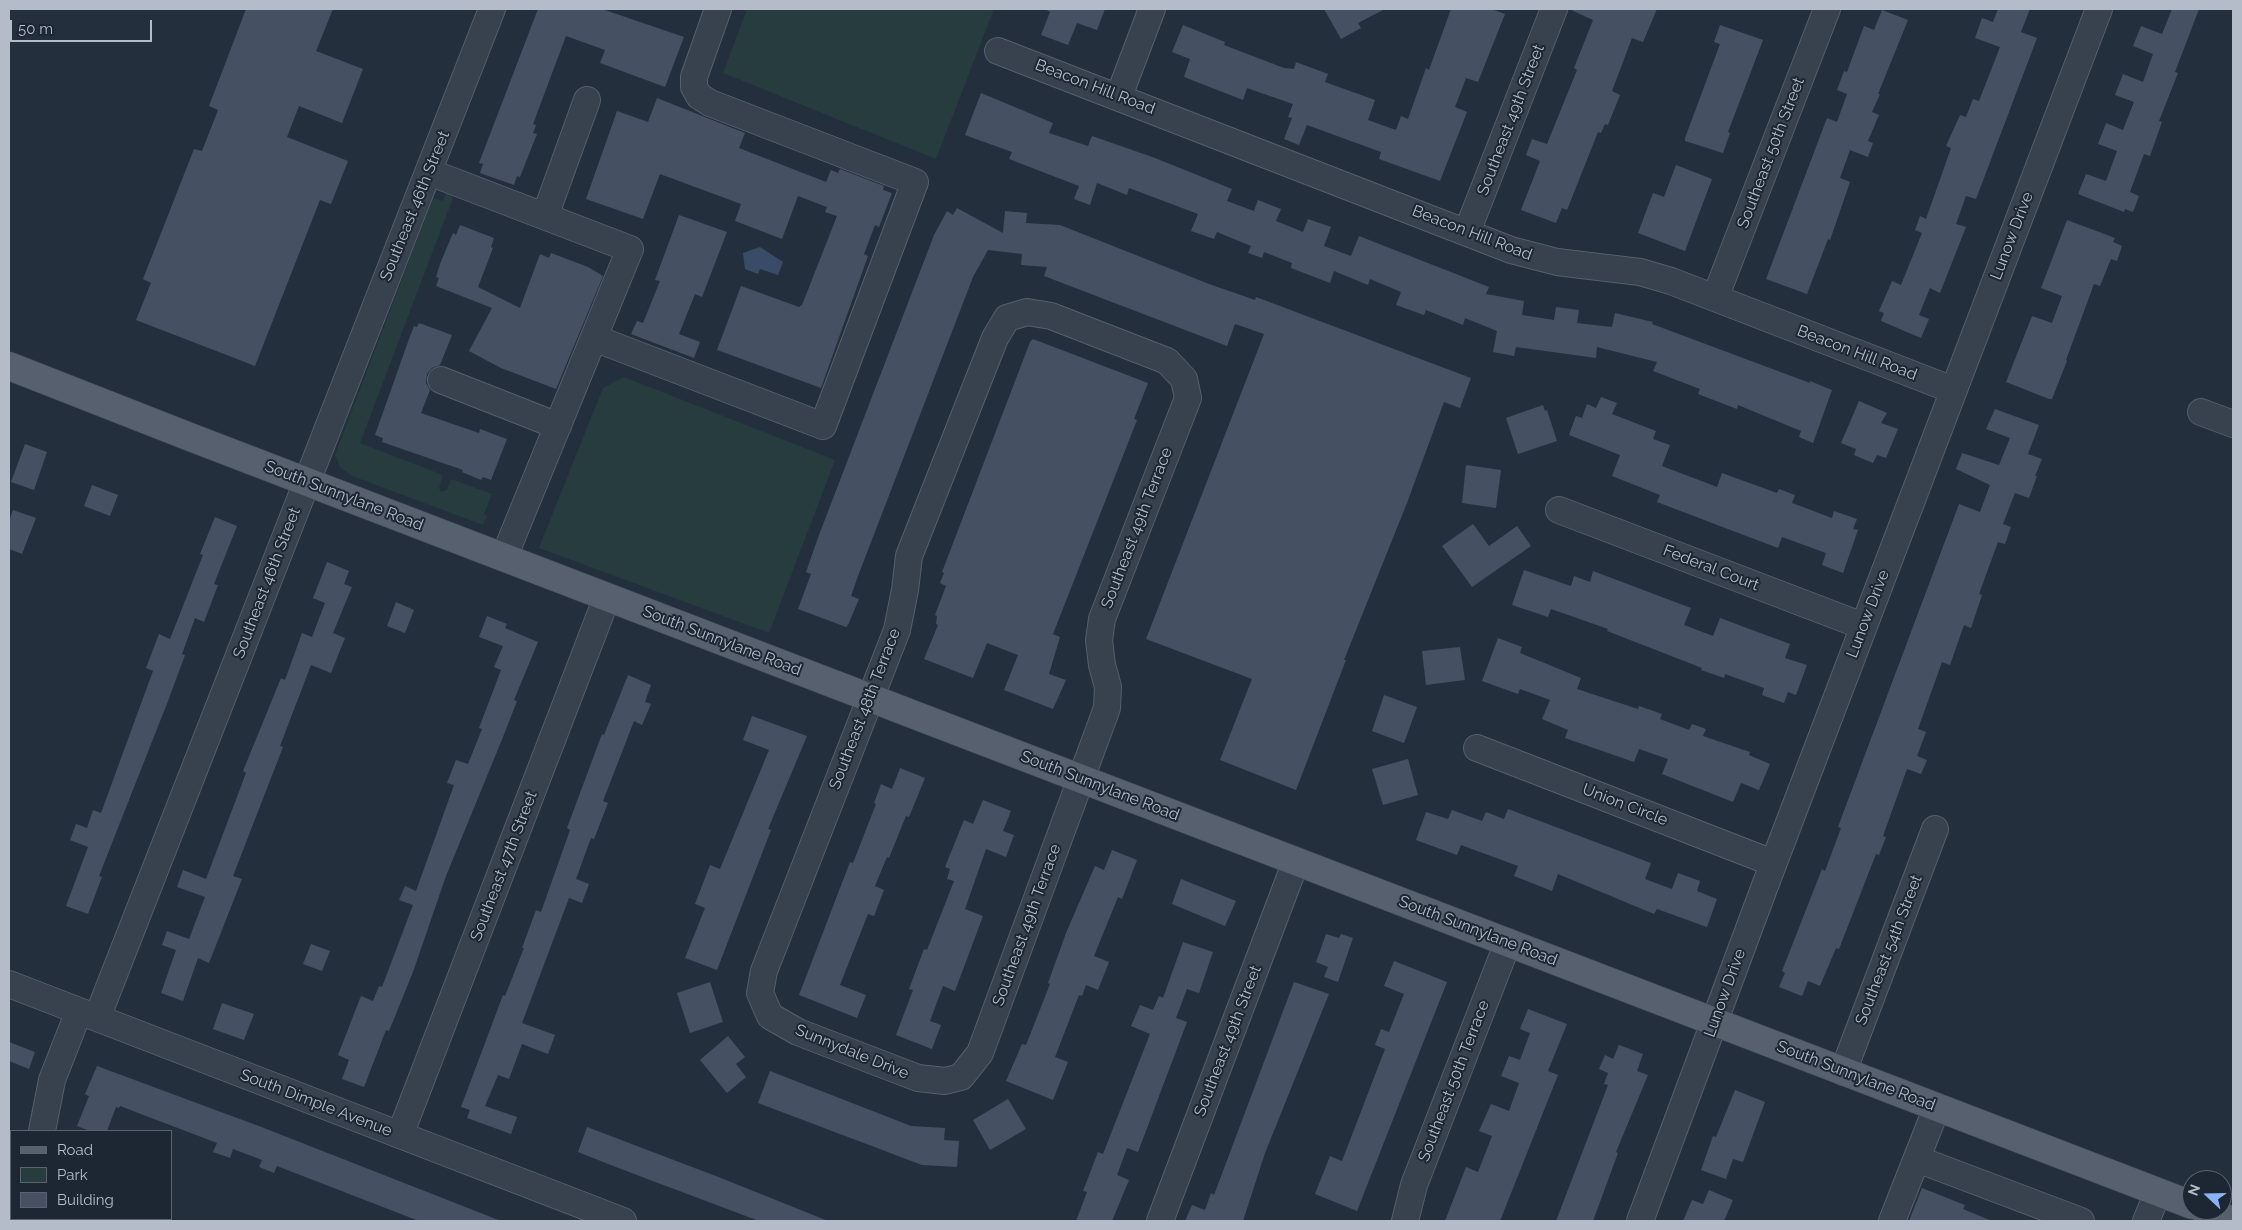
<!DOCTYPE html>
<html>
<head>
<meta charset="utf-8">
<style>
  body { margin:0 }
  #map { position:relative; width:2242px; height:1230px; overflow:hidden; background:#242f3e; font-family:Raleway,sans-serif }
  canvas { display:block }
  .frame { position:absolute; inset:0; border:10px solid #b4bcc9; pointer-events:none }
  .legend { position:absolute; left:10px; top:1130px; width:162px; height:90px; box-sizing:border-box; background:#1d2633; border:1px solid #59626f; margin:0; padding:6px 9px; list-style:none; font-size:15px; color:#b4bcc9 }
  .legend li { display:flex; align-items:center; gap:10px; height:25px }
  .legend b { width:25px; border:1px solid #59626f }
  .north { position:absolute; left:2182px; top:1170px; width:50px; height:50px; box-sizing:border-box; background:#1d2633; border:1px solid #59626f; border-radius:50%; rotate:291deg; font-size:14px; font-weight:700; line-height:20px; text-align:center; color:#b4bcc9 }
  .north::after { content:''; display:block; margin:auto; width:18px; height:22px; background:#8ab4f8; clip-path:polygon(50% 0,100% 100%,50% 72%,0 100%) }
  .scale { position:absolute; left:10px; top:20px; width:142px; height:22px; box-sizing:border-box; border:2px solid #b4bcc9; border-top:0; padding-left:6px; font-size:15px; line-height:18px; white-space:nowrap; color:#b4bcc9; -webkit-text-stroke:4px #1d2633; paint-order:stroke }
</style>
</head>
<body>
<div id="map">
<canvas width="2242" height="1230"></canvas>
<div class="frame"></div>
<ul class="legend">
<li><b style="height:6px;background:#56606e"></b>Road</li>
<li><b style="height:14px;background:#263c3f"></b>Park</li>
<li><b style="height:14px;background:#455162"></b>Building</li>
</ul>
<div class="north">N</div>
<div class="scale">50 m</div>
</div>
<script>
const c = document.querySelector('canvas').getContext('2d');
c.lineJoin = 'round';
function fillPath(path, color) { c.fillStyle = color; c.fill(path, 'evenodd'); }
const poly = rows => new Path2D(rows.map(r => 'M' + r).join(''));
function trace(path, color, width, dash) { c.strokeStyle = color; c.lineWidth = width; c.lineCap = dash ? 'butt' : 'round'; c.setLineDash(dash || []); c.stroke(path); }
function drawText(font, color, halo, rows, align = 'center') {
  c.font = font + ' Raleway,sans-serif'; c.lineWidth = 4; c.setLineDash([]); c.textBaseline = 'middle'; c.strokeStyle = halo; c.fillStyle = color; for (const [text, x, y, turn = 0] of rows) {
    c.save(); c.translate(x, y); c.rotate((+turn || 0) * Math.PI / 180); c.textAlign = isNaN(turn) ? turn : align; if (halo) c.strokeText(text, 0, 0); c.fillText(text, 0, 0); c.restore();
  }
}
fillPath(poly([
  [747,9,994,9,936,159,723,73],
  [447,190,453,198,360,443,443,475,439,488,441,492,447,490,451,479,492,494,484,514,487,516,483,525,352,476,340,467,335,455,433,198,443,201],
  [624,377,835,460,769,633,539,548,603,388]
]), '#263c3f');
fillPath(poly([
  [760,247,783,262,778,275,760,269,758,274,745,269,743,253]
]), '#394c67');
fillPath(poly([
  [246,9,333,9,316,51,363,69,342,123,299,106,287,137,348,161,331,204,320,200,255,366,136,320,151,283,143,279,194,149,202,151,218,110,209,106],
  [538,9,602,9,684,37,665,87,600,63,605,50,566,36,533,124,536,125,533,133,537,134,520,177,517,176,514,185,480,173,483,164,479,163],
  [1045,9,1105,9,1097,30,1077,23,1068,45,1041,35,1050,12],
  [1324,9,1385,9,1358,23,1361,28,1341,39],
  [1451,9,1491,9,1505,14,1478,82,1466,78,1455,107,1467,112,1440,181,1379,159,1381,152,1307,125,1299,145,1284,139,1292,118,1288,117,1293,104,1247,88,1243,100,1184,77,1190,59,1172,52,1183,25,1225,42,1224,45,1284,68,1294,69,1296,62,1328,74,1325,82,1375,100,1368,120,1396,130,1401,116,1408,119,1426,68,1429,70],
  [1569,9,1657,9,1643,42,1632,38,1612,91,1620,95,1608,125,1605,124,1601,133,1598,132,1567,210,1562,208,1556,223,1521,210,1540,161,1526,155,1532,139,1547,144,1577,70,1574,68,1593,20],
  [1998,9,2030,9,2021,32,2037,38,1976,199,1966,196,1956,224,1966,227,1940,293,1930,288,1919,315,1929,319,1921,338,1881,321,1884,313,1879,311,1892,281,1901,285,1922,233,1915,230,1920,216,1926,219,1951,148,1946,146,1960,115,1966,117,1973,99,1979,101,2000,47,1975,38,1982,18,1993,22],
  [2172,9,2199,9,2175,72,2178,73,2159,121,2162,122,2150,156,2144,154,2130,192,2139,196,2133,212,2125,209,2124,212,2078,194,2086,174,2106,181,2117,151,2098,144,2106,123,2123,130,2134,102,2115,95,2123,74,2143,82,2153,54,2133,46,2141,26,2162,34],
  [1882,10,1908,20,1878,94,1880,94,1872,112,1879,115,1868,141,1873,143,1868,157,1850,150,1840,178,1850,182,1830,240,1828,239,1807,294,1766,279,1827,118,1837,122,1847,94,1837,90,1844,71,1847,72,1864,26,1874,30],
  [1720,25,1763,40,1728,132,1730,133,1723,153,1685,141,1685,138,1720,44,1714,42],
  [981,93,1053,123,1049,133,1088,146,1092,136,1155,158,1232,189,1227,201,1254,211,1258,200,1281,209,1276,221,1303,232,1308,219,1331,227,1324,246,1351,256,1359,236,1489,287,1486,294,1524,301,1522,315,1554,320,1556,307,1579,310,1577,323,1612,327,1615,313,1653,322,1652,324,1810,383,1810,381,1832,390,1813,443,1799,437,1801,431,1738,405,1737,409,1698,394,1700,389,1653,371,1657,362,1597,347,1596,358,1516,347,1514,356,1493,352,1497,331,1465,318,1463,325,1426,310,1424,315,1396,305,1401,292,1370,279,1368,285,1334,271,1330,283,1291,268,1292,263,1264,252,1262,258,1248,253,1251,246,1217,232,1214,239,1191,231,1198,214,1129,188,1127,195,1097,183,1090,205,1074,199,1079,186,1009,159,1012,152,965,135],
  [657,98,745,133,739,148,826,182,831,170,838,173,840,169,884,186,883,190,892,193,879,227,875,225,864,254,868,256,821,388,717,350,741,286,799,307,802,305,837,216,825,212,827,207,798,196,782,239,735,221,741,204,660,174,643,219,586,199,617,111,648,122],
  [1676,165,1712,179,1685,251,1638,233,1653,193,1664,197],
  [957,208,1003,233,1005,211,1027,213,1026,223,1060,225,1209,284,1255,300,1256,297,1471,378,1460,408,1444,402,1407,503,1344,660,1346,660,1296,790,1220,760,1252,679,1146,639,1264,334,1235,324,1227,346,1044,276,1047,267,1021,265,1022,254,988,250,973,277,858,576,851,596,859,599,848,625,846,627,798,609,811,574,806,572,819,535,934,235,947,211,953,215],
  [679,215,727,232,702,297,695,294,679,334,700,342,694,358,631,334,637,321,643,323,660,281,655,280],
  [2067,220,2115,238,2113,242,2122,246,2117,261,2111,259,2100,286,2094,284,2066,360,2067,361,2052,399,2049,399,2006,382,2032,316,2052,323,2062,296,2041,288],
  [460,225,494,238,491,247,493,248,478,287,520,308,540,254,549,258,551,253,588,267,603,276,556,389,501,368,469,351,492,308,436,286,439,278,436,277,440,264,453,233,456,235],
  [419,323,452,335,440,365,432,368,427,374,426,383,430,390,421,413,479,433,480,429,507,439,491,480,483,477,481,480,462,472,463,470,382,442,383,438,375,435,409,339,414,326,417,327],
  [1033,339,1148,383,1134,419,1137,420,1053,634,1060,637,1049,674,1066,680,1053,709,1004,690,1018,655,987,643,973,678,924,659,938,625,936,624,937,616,935,615,946,586,940,583,944,573,942,572,1030,342],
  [1601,397,1617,403,1612,414,1656,431,1653,439,1670,445,1662,466,1717,487,1722,473,1777,493,1779,489,1795,495,1792,503,1832,518,1834,511,1857,519,1853,529,1858,530,1843,573,1822,565,1826,553,1782,537,1778,548,1741,534,1657,502,1660,495,1612,476,1620,455,1569,435,1576,416,1582,418,1587,404,1596,408],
  [1859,401,1887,413,1881,423,1898,429,1886,458,1877,455,1873,463,1854,455,1856,449,1841,443],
  [1543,405,1545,411,1547,410,1557,441,1518,454,1506,418],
  [1995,409,2039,425,2028,454,2042,459,2035,476,2037,476,2029,498,2015,493,2003,524,2011,527,2005,544,1998,542,1979,594,1982,595,1971,628,1964,625,1950,665,1942,662,1918,729,1926,732,1917,756,1927,760,1921,774,1907,769,1883,836,1886,837,1879,855,1876,854,1839,949,1836,948,1820,986,1808,981,1802,996,1779,987,1785,973,1782,971,1822,869,1825,871,1841,828,1838,827,1851,792,1959,504,1980,512,1990,485,1956,469,1962,453,1999,465,2010,438,1986,429],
  [25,444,47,452,34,490,11,482],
  [1466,465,1501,470,1496,508,1462,503],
  [92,485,118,495,110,516,84,506],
  [13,510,36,518,22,554,9,549,9,521],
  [215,517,237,526,214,584,218,585,204,622,195,618,182,654,185,655,168,701,99,876,102,877,88,914,66,906,88,847,70,840,76,824,87,828,93,810,101,813,153,671,146,668,159,634,170,639,203,555,200,554],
  [1473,524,1489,546,1517,526,1531,546,1472,587,1442,546],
  [327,562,349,571,344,584,352,587,333,633,345,638,331,673,311,665,280,746,283,747,233,876,242,879,209,963,198,958,183,1001,161,993,176,950,162,945,167,931,189,939,205,897,177,887,183,870,206,879,246,773,243,771,281,678,285,680,302,633,312,637,325,603,313,598],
  [1524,570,1571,586,1574,576,1590,582,1593,571,1691,608,1684,625,1713,636,1720,618,1790,644,1785,658,1807,665,1796,695,1788,692,1784,703,1762,695,1764,688,1725,674,1724,678,1701,670,1702,668,1607,631,1608,629,1551,609,1548,617,1512,605],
  [396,602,414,610,405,633,387,626],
  [487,616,507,624,505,628,538,642,514,700,517,701,503,737,446,876,413,972,389,1031,386,1030,364,1087,342,1079,349,1060,338,1055,361,996,373,1001,379,986,382,987,413,905,399,900,405,886,416,891,454,785,447,783,456,760,468,764,482,729,479,728,501,670,494,667,503,646,479,637],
  [1498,638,1522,647,1520,653,1581,678,1577,689,1638,709,1639,706,1662,714,1660,719,1689,730,1692,724,1706,729,1703,736,1750,752,1749,755,1770,764,1759,790,1741,783,1733,802,1662,774,1668,759,1639,749,1634,762,1565,738,1568,730,1542,719,1550,700,1520,689,1518,694,1482,681],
  [1460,647,1465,680,1426,685,1422,651],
  [628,675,651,685,645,702,651,704,642,725,634,721,603,801,608,803,594,839,591,838,576,879,589,884,582,903,569,898,522,1023,555,1035,548,1054,522,1044,509,1079,498,1075,485,1106,517,1117,511,1134,467,1118,470,1110,461,1107,503,995,505,996,524,948,522,948,536,910,541,912,570,830,567,828,602,734,604,735],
  [1384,695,1417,707,1404,743,1372,731],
  [752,716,807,736,768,829,771,830,717,970,685,958,705,908,695,904,710,865,720,869,769,750,743,740],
  [1408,759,1418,795,1383,805,1372,769],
  [900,768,925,778,909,817,906,816,889,858,887,857,875,886,884,890,874,916,868,914,840,985,866,995,857,1018,799,995,850,862,853,863,876,804,874,803,881,784,892,789],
  [983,800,1011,811,1003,831,1014,835,1006,857,986,849,965,909,983,916,955,991,943,986,930,1021,941,1025,932,1049,896,1035,913,990,909,989,924,949,927,950,954,881,947,879,950,869,945,867,964,820,973,824],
  [1508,809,1651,863,1645,879,1672,889,1678,873,1700,881,1697,891,1717,899,1707,927,1657,909,1654,914,1558,874,1552,891,1514,876,1518,866,1461,845,1457,855,1416,840,1426,812,1448,819,1452,810,1482,821,1486,812,1504,819],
  [1112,850,1137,860,1122,899,1118,897,1094,956,1109,962,1098,990,1086,985,1082,996,1079,995,1055,1057,1068,1062,1053,1100,1006,1081,1022,1044,1026,1045,1050,984,1048,983,1066,933,1095,866,1104,870],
  [1181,879,1236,901,1225,926,1172,904],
  [1326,934,1339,938,1341,934,1353,938,1338,982,1324,977,1328,967,1316,962],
  [1183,942,1213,952,1199,993,1187,989,1176,1018,1187,1022,1138,1152,1127,1148,1117,1175,1129,1180,1112,1221,1076,1221,1087,1192,1083,1191,1098,1152,1103,1154,1150,1034,1131,1026,1140,1005,1153,1010,1159,996,1163,998],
  [311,944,330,951,322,971,303,964],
  [1394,961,1447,982,1357,1211,1315,1194,1330,1156,1342,1161,1385,1049,1375,1045,1381,1029,1389,1032,1404,994,1384,986],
  [710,982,723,1022,690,1033,677,993],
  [1294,982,1329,994,1265,1153,1243,1221,1185,1221,1192,1205,1205,1210,1211,1193,1214,1195],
  [222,1003,254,1014,244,1040,213,1029],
  [1528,1009,1567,1024,1548,1071,1558,1075,1500,1221,1445,1221,1466,1167,1478,1172,1492,1136,1479,1131,1491,1104,1509,1111,1519,1083,1501,1076,1509,1056,1520,1060,1530,1033,1520,1029],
  [728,1036,745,1057,736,1064,746,1077,727,1093,700,1060],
  [9,1042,35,1052,29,1069,9,1061],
  [1619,1045,1643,1054,1637,1071,1648,1075,1616,1152,1618,1153,1593,1221,1556,1221,1608,1085,1604,1084,1608,1073,1599,1069,1605,1055,1613,1059],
  [97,1066,264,1128,501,1221,419,1221,277,1166,274,1173,259,1167,262,1160,233,1149,230,1158,213,1152,217,1143,120,1106,119,1108,116,1107,107,1131,90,1131,77,1126,89,1096,85,1094],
  [770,1071,911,1126,945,1128,944,1140,959,1141,957,1167,922,1165,758,1103],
  [1735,1090,1765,1102,1743,1162,1733,1159,1726,1179,1701,1170,1713,1136,1716,1137],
  [1008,1099,1026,1129,990,1150,973,1120],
  [587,1127,721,1178,828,1221,759,1221,621,1169,578,1152],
  [1922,1188,1965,1205,1963,1209,1992,1221,1909,1221],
  [1709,1190,1733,1200,1724,1221,1683,1221,1692,1200,1703,1204]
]), '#455162');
const minor = poly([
  [998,51,1511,250,1557,262,1640,272,1671,281,1953,390],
  [1119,96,1152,9],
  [429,172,630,249,504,557],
  [545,216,587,100],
  [1467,232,1554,9],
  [1715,298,1827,9],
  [1027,312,1051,316,1167,361,1184,379,1188,398,1102,619,1099,640,1102,665,1108,687,1107,708,980,1053,961,1077,945,1081,918,1078,798,1032,770,1016,760,993,764,971,897,630,905,590,909,556,995,338,1007,318,1027,312],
  [594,338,823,426,915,182,710,103,699,96,694,87,694,77,718,9],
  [441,380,558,426],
  [2201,412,2233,424],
  [1559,510,1863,626],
  [1477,748,1773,863],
  [9,984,623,1221],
  [97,1018,492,9],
  [1843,1072,1935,829],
  [42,1131,52,1080,79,1011],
  [400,1135,607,597],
  [1917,1159,2081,1221],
  [27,1221,27,1219],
  [1160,1221,1296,861],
  [1405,1221,1414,1185,1508,942],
  [1640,1221,1763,891,2099,9],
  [1892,1221,1937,1107],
  [2146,1221,2158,1192]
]);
const major = poly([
  [9,366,190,437,2192,1205],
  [2204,1210,2233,1221]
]);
trace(minor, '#565f6c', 28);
trace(major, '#414a57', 29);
trace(minor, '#38414e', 26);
trace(major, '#56606e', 28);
drawText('16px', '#b4bcc9', '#1d2633', [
  ["Beacon Hill Road",1095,87,21],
  ["Southeast 49th Street",1511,120,-69],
  ["Southeast 50th Street",1771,153,-69],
  ["Southeast 46th Street",415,206,-68],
  ["Beacon Hill Road",1472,233,21],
  ["Lunow Drive",2012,236,-69],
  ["Beacon Hill Road",1857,353,21],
  ["South Sunnylane Road",344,496,21],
  ["Southeast 49th Terrace",1137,528,-69],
  ["Federal Court",1711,568,21],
  ["Southeast 46th Street",267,583,-69],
  ["Lunow Drive",1868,614,-69],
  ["South Sunnylane Road",722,641,21],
  ["Southeast 48th Terrace",865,709,-69],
  ["South Sunnylane Road",1100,786,21],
  ["Union Circle",1625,805,21],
  ["Southeast 47th Street",504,866,-69],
  ["Southeast 49th Terrace",1027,925,-70],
  ["South Sunnylane Road",1478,931,21],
  ["Southeast 54th Street",1889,950,-69],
  ["Lunow Drive",1725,993,-70],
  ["Southeast 49th Street",1228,1041,-69],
  ["Sunnydale Drive",852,1052,22],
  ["South Sunnylane Road",1856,1076,21],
  ["Southeast 50th Terrace",1454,1081,-69],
  ["South Dimple Avenue",316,1103,21]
]);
</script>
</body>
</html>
